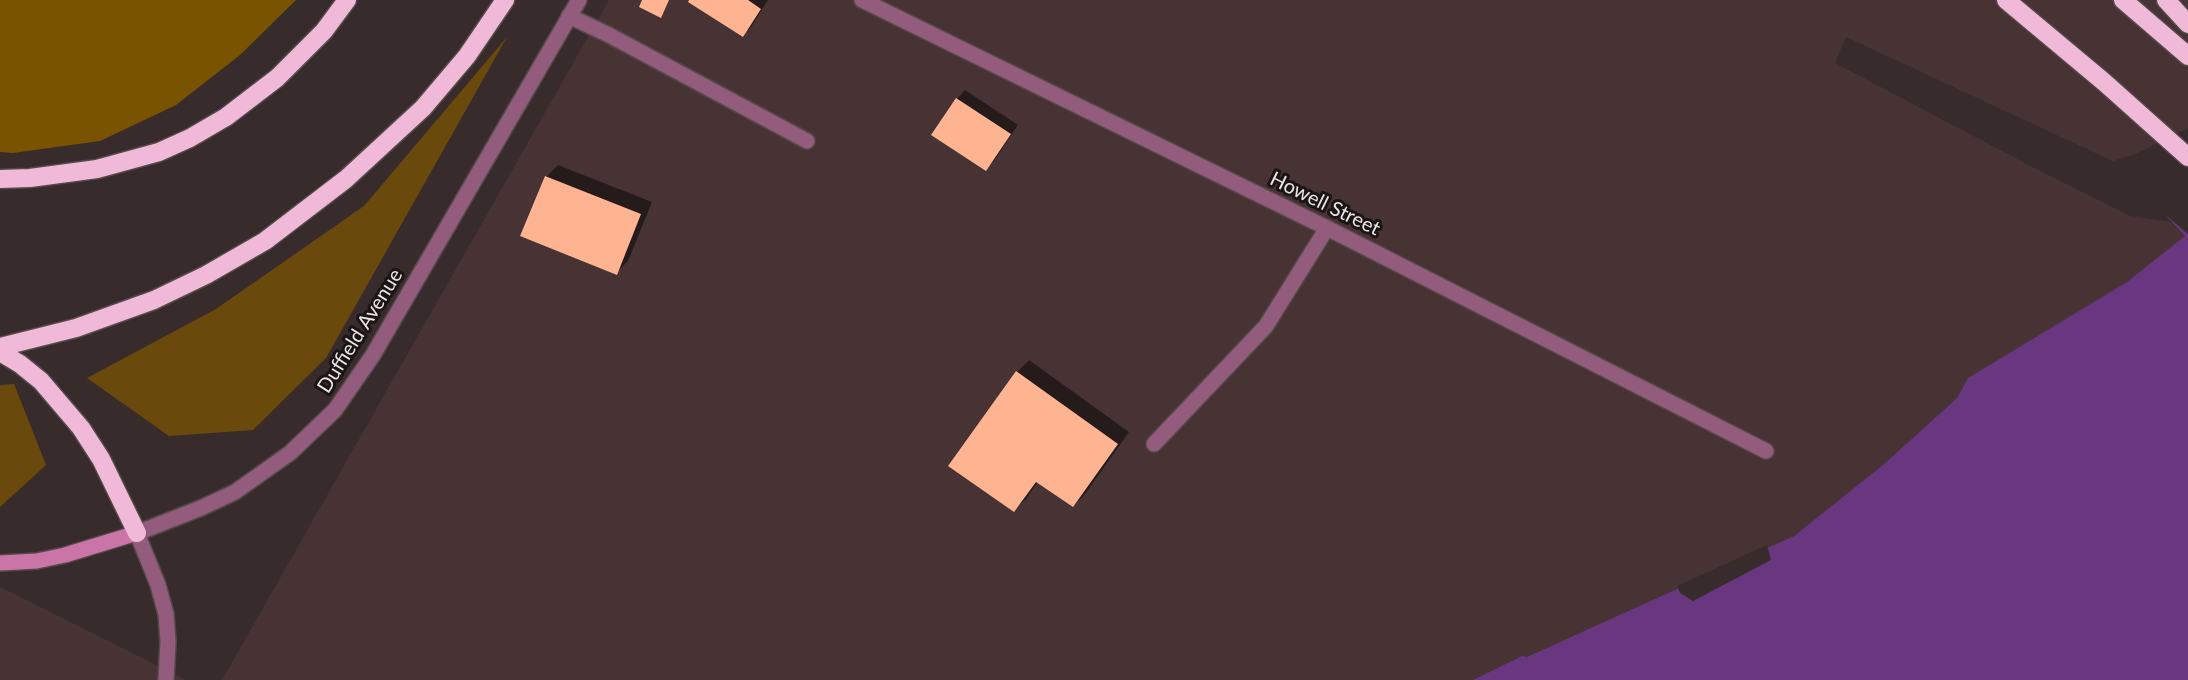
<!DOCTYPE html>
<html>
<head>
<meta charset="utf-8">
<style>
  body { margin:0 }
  canvas { display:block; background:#382b2b }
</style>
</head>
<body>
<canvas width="2188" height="680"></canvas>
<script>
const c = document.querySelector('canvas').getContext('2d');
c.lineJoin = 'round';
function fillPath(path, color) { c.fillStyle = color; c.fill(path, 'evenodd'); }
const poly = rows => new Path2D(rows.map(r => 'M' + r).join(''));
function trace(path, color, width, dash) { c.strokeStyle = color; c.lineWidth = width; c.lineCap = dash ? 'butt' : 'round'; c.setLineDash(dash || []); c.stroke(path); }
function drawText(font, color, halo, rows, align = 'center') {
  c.font = font + ' Lato,sans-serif'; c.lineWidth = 6; c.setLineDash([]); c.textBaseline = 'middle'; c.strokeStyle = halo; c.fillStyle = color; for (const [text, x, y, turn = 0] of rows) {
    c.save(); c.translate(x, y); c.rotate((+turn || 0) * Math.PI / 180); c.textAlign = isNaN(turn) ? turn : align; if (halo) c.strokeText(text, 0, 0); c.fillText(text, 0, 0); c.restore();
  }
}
fillPath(poly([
  [609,0,2188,0,2188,128,2117,163,1846,37,1835,63,2038,170,2130,216,2170,222,2185,234,2186,258,1968,378,1957,398,1884,464,1794,536,1541,661,1522,656,1473,680,222,680],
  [0,587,186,680,0,680]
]), '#473334');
fillPath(poly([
  [507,37,326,358,253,430,169,436,87,378,216,309,364,206],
  [14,384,46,465,0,507,0,385]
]), '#6a490d');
fillPath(poly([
  [0,0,296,0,240,55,176,105,100,141,13,153,0,152]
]), '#7a5300');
fillPath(poly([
  [2188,143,2188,680,1473,680,1522,656,1527,657,1794,536,1884,464,1957,398,1968,378,2127,282,2185,236,2117,163]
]), '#68377f');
fillPath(poly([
  [2188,140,2188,234,2143,196,2114,163,2116,160],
  [1767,545,1771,560,1693,601,1680,593,1677,586]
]), '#382b2b');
fillPath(poly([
  [690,0,768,0,751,27,743,35],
  [965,90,1018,125,994,161,986,169,957,99],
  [558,165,652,202,628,261,616,273,546,177],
  [1029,360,1129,432,1085,494,1073,506,1038,481,1026,499,1014,510,1017,372]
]), '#0007');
fillPath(poly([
  [642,0,669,0,661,18,639,7],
  [689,0,748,0,761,9,743,37,688,2],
  [956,98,1011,134,986,171,931,135],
  [545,176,641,214,617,275,520,236],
  [1016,371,1118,444,1073,507,1036,482,1014,512,948,466]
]), '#ffb491');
const lane = poly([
  [569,16,609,35,807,141],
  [1154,444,1266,326,1327,228]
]);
const street = poly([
  [862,0,1327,228,1766,451],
  [166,680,168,642,166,614,158,585,137,533,201,508,235,492,290,453,335,410,373,355,579,0]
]);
const secondary = poly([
  [0,563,37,561,65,555,137,533]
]);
const highway = poly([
  [2006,0,2104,82,2188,157],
  [2123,0,2188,56],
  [2166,0,2188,24],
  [0,179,30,178,97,169,159,152,190,138,226,117,277,78,324,31,347,0],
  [0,347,76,328,154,300,206,275,265,241,346,179,423,108,467,56,505,0],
  [0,352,20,364,41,381,81,428,101,459,137,533]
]);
trace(lane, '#554949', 18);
trace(street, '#554949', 18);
trace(secondary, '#554949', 18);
trace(highway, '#554949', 21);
trace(lane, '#935c7c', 15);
trace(street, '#935c7c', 15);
trace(secondary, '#cb74a8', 15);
trace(highway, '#f0b9d7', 18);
drawText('20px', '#ede5e5', '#1b1515', [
  ["Howell Street",1325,204,26],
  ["Duffield Avenue",360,331,-58]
]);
</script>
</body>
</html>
